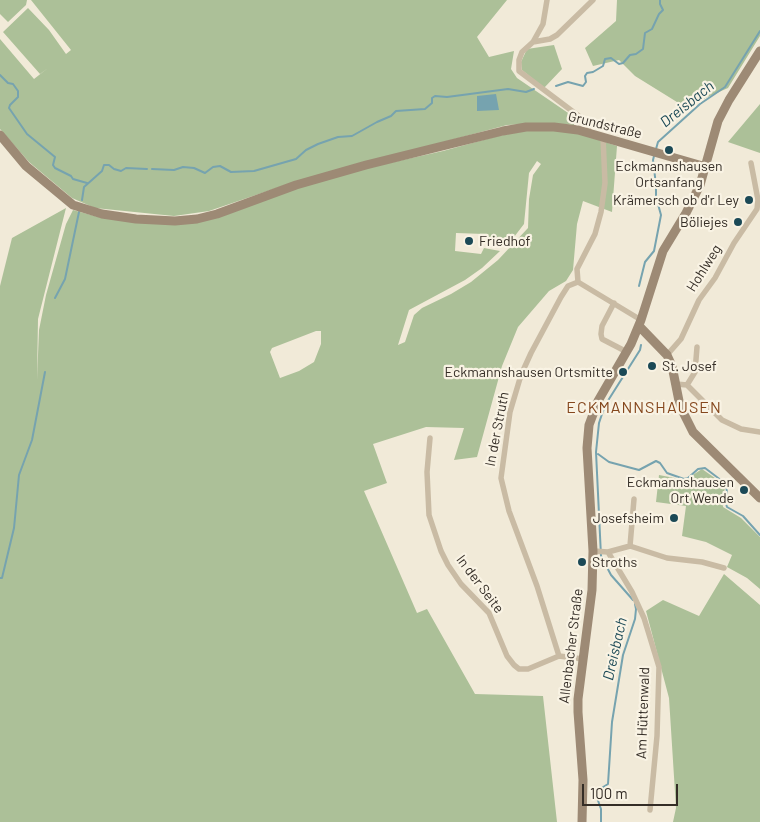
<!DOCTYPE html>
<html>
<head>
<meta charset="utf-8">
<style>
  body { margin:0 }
  #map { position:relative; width:760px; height:822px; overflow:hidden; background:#f1ead8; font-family:Barlow,sans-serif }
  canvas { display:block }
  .scale { position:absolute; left:582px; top:784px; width:96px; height:22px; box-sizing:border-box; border:2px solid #342d26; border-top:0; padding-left:6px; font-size:15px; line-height:18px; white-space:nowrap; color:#342d26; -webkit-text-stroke:4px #f9f3e4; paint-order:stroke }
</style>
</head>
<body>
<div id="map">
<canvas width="760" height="822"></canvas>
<div class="scale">100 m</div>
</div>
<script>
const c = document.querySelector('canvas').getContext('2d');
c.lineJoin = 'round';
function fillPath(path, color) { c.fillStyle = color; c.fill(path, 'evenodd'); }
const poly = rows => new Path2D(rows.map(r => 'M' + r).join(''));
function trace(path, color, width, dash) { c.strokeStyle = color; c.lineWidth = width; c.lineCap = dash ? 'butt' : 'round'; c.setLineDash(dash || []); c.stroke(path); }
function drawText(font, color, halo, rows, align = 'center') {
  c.font = font + ' Barlow,sans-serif'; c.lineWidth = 4.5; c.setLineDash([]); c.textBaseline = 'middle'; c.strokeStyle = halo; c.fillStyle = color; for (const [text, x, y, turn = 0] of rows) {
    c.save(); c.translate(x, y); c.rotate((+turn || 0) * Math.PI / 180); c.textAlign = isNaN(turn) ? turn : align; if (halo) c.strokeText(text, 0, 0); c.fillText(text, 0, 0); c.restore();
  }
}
fillPath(poly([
  [0,0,27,0,26,5,8,22,0,14],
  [31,0,507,0,477,37,489,57,514,51,511,69,517,78,574,117,574,125,548,123,507,125,294,182,209,211,174,216,95,208,72,198,29,162,0,129,0,39,34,79,48,68,40,74,3,32,28,8,49,30,66,54,71,50],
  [617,0,760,0,760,36,728,88,685,107,635,76,619,60,593,66,585,48,616,21],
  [554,45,562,69,544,88,522,70,521,62,527,49],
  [760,104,760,153,728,142],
  [556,130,581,134,617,146,612,212,583,201,577,224,573,270,566,281,549,291,518,327,502,366,477,457,454,460,464,428,426,427,373,444,387,483,364,491,417,613,427,609,475,694,543,696,557,822,0,822,0,286,12,238,66,208,38,319,37,380,39,330,46,295,66,224,73,210,102,218,197,221,298,187,367,168,443,151,498,136,525,131],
  [537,161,541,164,533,175,529,199,528,228,498,260,471,282,451,294,422,308,414,315,405,342,398,345,409,310,465,280,482,268,500,251,484,248,481,254,455,251,456,233,484,234,484,239,511,241,524,224,529,173],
  [316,331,321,331,321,344,314,362,299,371,280,378,270,352,272,348],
  [702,469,725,485,723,507,741,518,760,537,760,589,747,578,727,567,732,555,706,542,682,536,686,506,656,502,659,475,685,480],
  [724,574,760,605,760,822,673,822,676,808,669,698,646,611,663,600,699,616]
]), '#acc098');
fillPath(poly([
  [496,94,499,110,477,111,477,96]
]), '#76a3af');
trace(poly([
  [0,75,8,83,13,84,18,91,18,97,10,105,9,108,27,134,55,157,53,165,55,168,71,176,73,179,87,183],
  [556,86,568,82,583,86,586,82,585,76,587,73,593,72,603,66,605,59,611,58,619,64,623,63,630,55,636,54,643,49,645,33,652,29,659,14,663,10,660,4,660,0],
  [656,149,658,142,700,104,725,87,760,31],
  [152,169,174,170,183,167,194,168,205,173,213,167,220,166,231,172,254,171,296,159,306,150,318,144,338,137,352,136,377,122,391,116,396,111,425,109,432,103,432,98,435,96,447,97,508,89,526,92,534,89],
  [82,200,84,187,102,171,104,165,109,165,114,169,121,171,126,168,147,169],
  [639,286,645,262,654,251,661,215,656,197,656,185,653,160,654,156],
  [55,298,65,279,79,212],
  [598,454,609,462,639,470,656,461,660,463,667,473,684,479,688,478,698,469,705,468,726,484,727,493,725,501,727,507,743,516,760,535],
  [0,578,2,578,14,528,19,475,32,440,45,372],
  [633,600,611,575,601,556,596,452,599,423,603,411,609,399,640,350,641,345],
  [601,822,601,809,595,792,608,784,612,722,623,655,635,619,636,609,635,604]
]), '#76a3af', 2);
trace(poly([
  [547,0,543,24,533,42,522,52,519,60,519,71,584,120,590,133],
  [533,42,550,39,557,35,593,0],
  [603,137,605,183,601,212,595,234,577,269,578,282,641,320],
  [578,282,568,286,561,297,531,353,521,375,510,412,501,478,509,511,537,586,559,656,583,659],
  [614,303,602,326,601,334,602,339,627,352],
  [667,355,681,339,699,300,715,278,734,243,757,209,758,200,751,163],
  [676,384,687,385,722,420,741,429,760,432],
  [687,385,695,372,697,347],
  [430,438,427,472,429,515,441,551,448,565,461,584,489,613,507,656,514,665,519,669,528,669,559,656],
  [630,546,634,499],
  [593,551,608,552,630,546,667,558,702,562,724,568],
  [608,552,632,592,644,618,659,667,657,736,650,810]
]), '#c9bba4', 5.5);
trace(poly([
  [0,135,26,166,73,205,102,214,136,219,175,221,197,219,217,214,296,185,366,165,503,131,526,127,554,127,578,130,706,167],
  [639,326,667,355,672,366,680,406,693,432,760,498],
  [582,822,583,780,578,712,578,699,592,590,593,551,587,448,589,425,598,401,631,344,641,320,663,251,686,213,700,185,718,121,729,100,760,51]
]), '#9d8a75', 9);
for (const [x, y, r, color] of [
  [669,150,5,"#1b4956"],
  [749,200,5,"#1b4956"],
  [738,222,5,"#1b4956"],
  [469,241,5,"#1b4956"],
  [652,366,5,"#1b4956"],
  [623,372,5,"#1b4956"],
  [744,490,5,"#1b4956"],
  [674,518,5,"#1b4956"],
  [582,562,5,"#1b4956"]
]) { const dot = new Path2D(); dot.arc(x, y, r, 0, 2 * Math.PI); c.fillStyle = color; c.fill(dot); trace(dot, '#f9f3e4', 2); }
drawText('14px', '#342d26', '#f9f3e4', [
  ["Grundstraße",605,125,14],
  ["Hohlweg",704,268,-58],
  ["In der Struth",497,429,-79],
  ["In der Seite",480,584,53],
  ["Allenbacher Straße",571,646,-83],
  ["Am Hüttenwald",643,713,-88]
]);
drawText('14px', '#342d26', '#f9f3e4', [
  ["Eckmannshausen",669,166,"center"],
  ["Ortsanfang",669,182,"center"],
  ["Krämersch ob d'r Ley",739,200],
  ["Böliejes",728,222],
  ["Friedhof",479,241,"left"],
  ["St. Josef",662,366,"left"],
  ["Eckmannshausen Ortsmitte",613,372],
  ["Eckmannshausen",734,482],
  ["Ort Wende",734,498],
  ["Josefsheim",664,518],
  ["Stroths",592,562,"left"]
], 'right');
drawText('italic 15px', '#1b4956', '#f9f3e4', [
  ["Dreisbach",687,104,-39],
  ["Dreisbach",615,649,-77]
]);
c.letterSpacing = '1px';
drawText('16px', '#85471d', '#f9f3e4', [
  ["ECKMANNSHAUSEN",644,408]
]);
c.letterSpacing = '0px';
</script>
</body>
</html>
